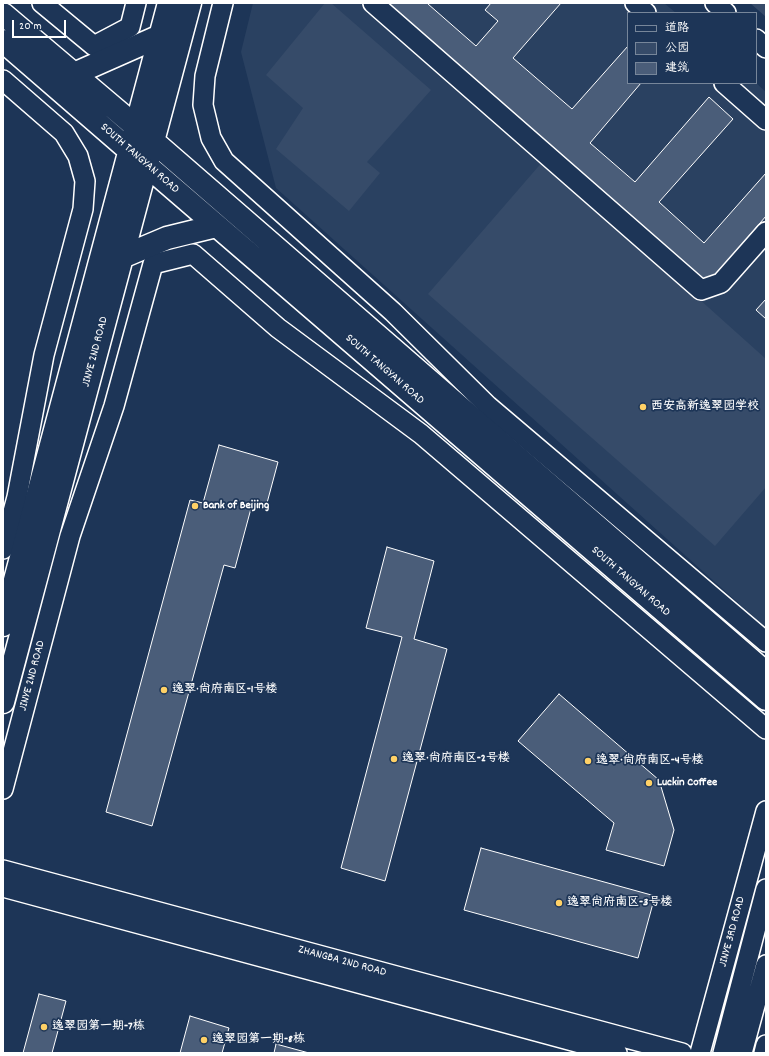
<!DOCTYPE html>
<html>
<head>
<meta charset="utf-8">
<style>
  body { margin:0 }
  #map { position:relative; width:769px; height:1056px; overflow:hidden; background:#1d3557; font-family:Dekko,"LXGW WenKai TC",sans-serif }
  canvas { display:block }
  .frame { position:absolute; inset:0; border:4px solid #fff; pointer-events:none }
  .legend { position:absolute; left:627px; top:12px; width:130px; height:72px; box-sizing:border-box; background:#1d3557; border:1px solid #77869a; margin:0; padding:5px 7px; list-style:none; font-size:12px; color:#fff }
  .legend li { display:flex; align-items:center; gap:8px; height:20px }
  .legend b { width:20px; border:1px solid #77869a }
  .scale { position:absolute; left:12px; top:20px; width:54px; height:18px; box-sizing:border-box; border:2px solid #fff; border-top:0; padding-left:5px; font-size:12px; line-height:14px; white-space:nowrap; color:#fff; -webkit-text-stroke:3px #1d3557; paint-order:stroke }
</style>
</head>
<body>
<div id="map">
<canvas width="769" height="1056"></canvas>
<div class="frame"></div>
<ul class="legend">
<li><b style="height:5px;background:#1d3557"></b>道路</li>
<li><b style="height:11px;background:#364b69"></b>公园</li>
<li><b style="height:11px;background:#4a5d79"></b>建筑</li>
</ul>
<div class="scale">20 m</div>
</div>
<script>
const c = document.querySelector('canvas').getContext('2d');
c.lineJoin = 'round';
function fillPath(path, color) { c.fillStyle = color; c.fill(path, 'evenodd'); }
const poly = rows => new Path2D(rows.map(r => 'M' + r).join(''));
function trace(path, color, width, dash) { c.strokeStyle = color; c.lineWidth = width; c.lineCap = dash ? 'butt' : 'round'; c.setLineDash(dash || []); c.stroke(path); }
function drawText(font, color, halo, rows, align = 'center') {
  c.font = font + ' Dekko,"LXGW WenKai TC",sans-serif'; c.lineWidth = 3.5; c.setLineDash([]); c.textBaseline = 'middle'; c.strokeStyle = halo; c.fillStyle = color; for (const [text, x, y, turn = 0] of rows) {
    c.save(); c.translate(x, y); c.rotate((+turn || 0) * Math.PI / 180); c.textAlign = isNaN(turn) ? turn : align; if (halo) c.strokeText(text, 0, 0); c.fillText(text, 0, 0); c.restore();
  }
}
fillPath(poly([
  [253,3,664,3,676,13,628,13,628,83,756,83,766,92,766,627,765,627,276,188,241,52]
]), '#2a4161');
fillPath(poly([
  [325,3,331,3,431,90,367,162,380,173,349,211,276,149,303,108,266,75],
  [750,3,766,3,766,17],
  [544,160,766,359,766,487,715,546,428,294]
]), '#364b69');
const building = poly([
  [382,3,429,3,428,4,476,46,498,21,485,10,491,3,561,3,513,58,572,109,628,46,628,83,641,83,590,143,635,182,709,97,733,119,659,202,704,243,766,173,766,216,714,277,701,280,382,3],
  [766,299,766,319,756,310,766,299],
  [219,445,278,462,267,503,253,501,235,568,224,565,152,826,106,812,190,500,203,503,219,445],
  [387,547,434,561,414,639,447,649,385,881,341,868,402,637,366,628,387,547],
  [559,694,659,780,674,830,664,866,606,850,614,823,518,741,559,694],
  [481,848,655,896,638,958,464,910,481,848],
  [39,994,66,1001,52,1053,23,1053,39,994],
  [190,1016,229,1028,222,1053,180,1053,190,1016],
  [276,1044,309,1053,274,1053,276,1044]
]);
fillPath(building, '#4a5d79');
trace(building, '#fff', 1);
const minor = poly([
  [42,3,94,46,130,27,136,3],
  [223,3,205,76,203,105,211,138,224,161,393,312,488,406,766,642],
  [373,3,701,290,721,283,766,232],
  [635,3,646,13],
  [715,3,726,13],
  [756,39,766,48],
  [3,80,64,133,78,156,85,181,83,209,44,355,17,497,3,549],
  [724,83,766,120],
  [3,789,70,536,114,406,153,264,193,254,278,328,421,434,766,729],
  [3,870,682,1053],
  [3,887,617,1053],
  [700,1053,766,811],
  [723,1053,766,889],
  [742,1053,766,965],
  [764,1053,766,1045]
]);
const major = poly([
  [3,14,153,141,766,673],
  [3,41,130,151,766,699],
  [74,74,160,36],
  [122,257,167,238,216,226],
  [3,625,169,3],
  [3,702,190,3]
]);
trace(minor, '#fff', 22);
trace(major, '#fff', 25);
trace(minor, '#1d3557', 19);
trace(major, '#1d3557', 22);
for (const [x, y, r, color] of [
  [643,407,4,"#ffd166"],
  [195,506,4,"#ffd166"],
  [164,690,4,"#ffd166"],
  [394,759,4,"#ffd166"],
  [588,761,4,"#ffd166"],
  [649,783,4,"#ffd166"],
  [559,903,4,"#ffd166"],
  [44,1027,4,"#ffd166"],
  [204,1040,4,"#ffd166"]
]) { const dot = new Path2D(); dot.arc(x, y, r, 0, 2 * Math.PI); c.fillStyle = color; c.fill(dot); trace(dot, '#1d3557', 1.5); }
drawText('12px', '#fff', '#1d3557', [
  ["SOUTH TANGYAN ROAD",139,159,41],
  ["JINYE 2ND ROAD",96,352,-75],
  ["SOUTH TANGYAN ROAD",384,370,41],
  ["SOUTH TANGYAN ROAD",630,582,41],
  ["JINYE 2ND ROAD",33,676,-75],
  ["JINYE 3RD ROAD",733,932,-75],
  ["ZHANGBA 2ND ROAD",342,962,15]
]);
drawText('bold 12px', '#fff', '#1d3557', [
  ["西安高新逸翠园学校",651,407],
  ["Bank of Beijing",203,506],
  ["逸翠·尚府南区-1号楼",172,690],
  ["逸翠·尚府南区-2号楼",402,759],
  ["逸翠·尚府南区-4号楼",596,761],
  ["Luckin Coffee",657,783],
  ["逸翠尚府南区-3号楼",567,903],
  ["逸翠园第一期-7栋",52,1027],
  ["逸翠园第一期-8栋",212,1040]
], 'left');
</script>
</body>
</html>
